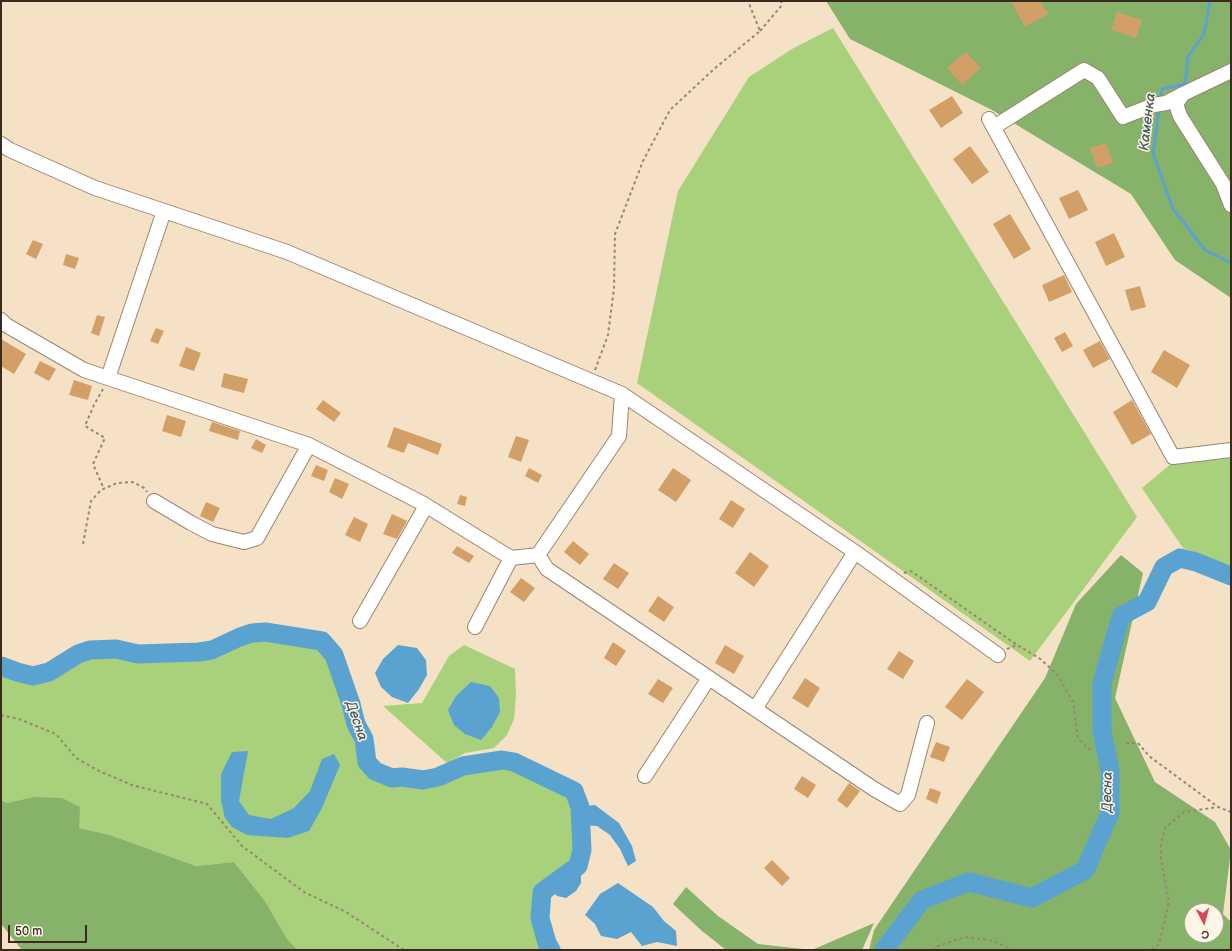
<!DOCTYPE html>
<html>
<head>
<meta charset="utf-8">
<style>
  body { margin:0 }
  #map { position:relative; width:1232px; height:951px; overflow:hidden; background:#f5e1c5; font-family:"Balsamiq Sans",sans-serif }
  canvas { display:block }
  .frame { position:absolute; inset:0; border:2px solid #3b2a1e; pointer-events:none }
  .north { position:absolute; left:1184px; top:903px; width:40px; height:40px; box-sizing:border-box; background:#fcf5e5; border:1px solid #afa495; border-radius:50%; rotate:174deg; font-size:11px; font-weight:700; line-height:16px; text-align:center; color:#3b2a1e }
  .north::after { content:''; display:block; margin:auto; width:14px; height:18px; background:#d1495b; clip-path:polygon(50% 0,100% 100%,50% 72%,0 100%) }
  .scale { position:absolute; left:8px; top:925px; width:79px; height:18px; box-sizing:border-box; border:2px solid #3b2a1e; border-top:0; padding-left:5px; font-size:12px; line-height:14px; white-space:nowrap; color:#3b2a1e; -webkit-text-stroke:3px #fcf5e5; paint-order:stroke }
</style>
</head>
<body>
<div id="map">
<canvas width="1232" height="951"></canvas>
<div class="frame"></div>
<div class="north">С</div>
<div class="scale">50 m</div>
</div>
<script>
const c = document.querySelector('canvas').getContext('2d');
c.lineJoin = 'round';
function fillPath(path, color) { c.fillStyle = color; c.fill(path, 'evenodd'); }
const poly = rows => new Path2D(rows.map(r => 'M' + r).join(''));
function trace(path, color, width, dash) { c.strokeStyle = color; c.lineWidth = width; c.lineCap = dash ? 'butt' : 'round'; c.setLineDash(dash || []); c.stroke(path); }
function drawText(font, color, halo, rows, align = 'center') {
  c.font = font + ' "Balsamiq Sans",sans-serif'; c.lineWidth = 3; c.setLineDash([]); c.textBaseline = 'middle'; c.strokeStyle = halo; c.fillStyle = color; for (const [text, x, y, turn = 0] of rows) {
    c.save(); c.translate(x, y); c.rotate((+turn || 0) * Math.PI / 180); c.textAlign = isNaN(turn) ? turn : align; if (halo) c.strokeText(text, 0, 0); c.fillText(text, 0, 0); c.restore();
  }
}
fillPath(poly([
  [833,28,1137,517,1030,661,637,383,678,191,749,77,792,49],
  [1231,449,1231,566,1183,548,1142,488,1172,463],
  [254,641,264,641,317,649,327,659,331,672,338,666,340,673,333,679,343,706,348,727,355,742,359,766,370,778,391,786,402,785,423,789,441,785,466,774,502,768,512,770,567,798,572,809,573,849,570,861,533,887,531,919,541,950,298,950,287,939,265,901,234,862,196,866,110,835,79,828,33,797,7,803,1,800,1,675,15,681,33,684,52,680,81,662,92,659,116,658,137,663,200,661,215,659],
  [464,645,515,669,516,695,514,719,507,735,494,748,465,753,447,763,383,706,422,703,449,656]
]), '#a9d07a');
fillPath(poly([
  [826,1,1231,1,1231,298,1175,260,1131,194,992,110,850,39],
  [1121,555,1143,573,1115,698,1155,782,1215,822,1231,850,1223,914,1231,922,1231,950,869,950,874,930,1045,678,1076,604],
  [1192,911,1216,911,1216,935,1192,935],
  [33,797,62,798,80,807,79,828,110,835,196,866,234,862,265,901,287,939,298,950,22,950,1,924,1,800,7,803],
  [686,887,718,916,758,944,812,950,874,923,862,950,726,950,702,931,673,904]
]), '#86b26a');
fillPath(poly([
  [398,645,417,648,426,660,427,675,419,689,408,703,392,697,381,687,375,673,383,659],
  [471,682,490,686,499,698,500,712,492,727,481,740,465,734,454,725,448,710,456,696],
  [248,751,239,801,249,815,271,819,294,808,310,791,322,759,334,754,340,765,322,808,309,831,288,838,247,835,232,827,225,818,221,801,221,774,232,752],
  [595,805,619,823,632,846,636,861,628,866,620,849,610,835,597,826,581,825,580,807],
  [576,867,581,876,581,883,576,891,566,898,557,896,549,887],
  [618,883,653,907,664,921,676,931,677,946,657,942,642,946,631,932,617,939,601,936,595,924,585,915,600,894]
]), '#5aa3d1');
trace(poly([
  [1160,99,1162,89,1185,84,1188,57,1204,34,1210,1],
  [1159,109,1153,153,1173,209,1205,250,1231,263]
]), '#5aa3d1', 3);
trace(poly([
  [1,666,17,672,33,676,49,672,78,654,90,650,116,649,138,654,199,652,212,650,240,637,252,633,265,632,322,641,334,655,351,704,356,724,364,739,367,762,375,771,392,778,402,777,423,780,438,777,463,766,502,760,514,762,574,791,580,807,582,850,578,866,542,892,540,918,547,943,551,950],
  [884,950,922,900,969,882,1032,898,1085,870,1110,813,1110,771,1102,731,1102,683,1121,616,1147,602,1164,567,1180,558,1196,562,1231,576]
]), '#5aa3d1', 19);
fillPath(poly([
  [1011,1,1040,1,1048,14,1025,27],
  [1117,12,1142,20,1136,38,1111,30],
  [966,52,981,68,962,85,947,68],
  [952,96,963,113,941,128,929,110],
  [1106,143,1113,163,1097,168,1090,148],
  [970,146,989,172,972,184,953,159],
  [1078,190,1088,210,1069,219,1059,198],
  [1010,214,1031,249,1014,259,993,224],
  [1114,233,1125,257,1106,266,1095,242],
  [33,240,43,244,36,259,26,254],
  [66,254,79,258,75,269,63,265],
  [1064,275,1072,292,1049,302,1042,285],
  [1140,286,1146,307,1131,311,1125,290],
  [97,315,105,317,99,336,91,333],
  [156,328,164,331,158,344,150,341],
  [1065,332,1073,346,1062,352,1054,338],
  [1,339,26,354,14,374,1,366],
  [1100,341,1110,359,1093,368,1083,350],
  [186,347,201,353,194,371,179,366],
  [1164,350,1190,365,1177,388,1151,372],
  [40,361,56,369,49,381,34,373],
  [224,373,248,379,244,393,221,387],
  [74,380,92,386,88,400,69,395],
  [323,400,341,413,334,422,316,409],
  [1132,400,1151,434,1132,445,1113,412],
  [167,415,186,421,181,437,162,431],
  [212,422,240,431,238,440,209,431],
  [394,427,442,444,438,455,408,443,404,453,387,447],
  [516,436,529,440,521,462,508,457],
  [256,439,266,445,262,453,251,448],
  [316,465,328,470,324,481,311,476],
  [529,468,542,475,538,483,525,476],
  [673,468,691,480,676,502,658,490],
  [335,478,349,484,342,499,329,492],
  [460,495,467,497,465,506,457,504],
  [731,500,745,509,733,528,719,519],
  [206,502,220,508,213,522,200,516],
  [392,514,407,521,397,539,383,534],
  [354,517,368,524,360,542,345,535],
  [573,541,589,554,580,565,564,552],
  [457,546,474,556,469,563,452,553],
  [750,552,769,566,754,587,735,573],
  [614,563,629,573,618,589,603,579],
  [521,578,535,588,524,602,510,592],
  [658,596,674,607,664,622,648,611],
  [613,642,626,651,616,666,604,658],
  [725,645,744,656,734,674,715,663],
  [899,651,914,661,903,679,887,669],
  [805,678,820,688,808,708,792,698],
  [658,679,673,688,663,703,648,694],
  [967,679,984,692,962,720,945,707],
  [936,742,950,747,944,762,930,757],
  [802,776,816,785,808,798,794,789],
  [849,783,860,791,847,808,837,800],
  [930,788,941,792,937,804,926,799],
  [772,860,790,878,782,886,764,868]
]), '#d29f67');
const minor = poly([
  [1231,71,1183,94,1176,104,1180,116,1223,184,1231,205],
  [989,119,1173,457,1231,450],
  [994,127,1084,70,1098,78,1123,117,1154,105,1166,103,1183,94],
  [1,144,10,150,95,188,287,252,622,394,855,552,998,655],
  [1,320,6,325,84,370,309,445,422,503,511,558,538,555,547,569,874,789,900,804,908,795,927,723],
  [108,378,164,211],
  [154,501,191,523,212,534,244,542,257,538,309,445],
  [538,555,619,436,622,394],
  [360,621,426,506],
  [475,627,511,558],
  [755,709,855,552],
  [645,776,709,678]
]);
trace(minor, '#988672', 16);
trace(poly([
  [760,31,782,5,781,1],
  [595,370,608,335,614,288,615,234,643,161,670,110,714,69,760,31,748,1],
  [103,389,94,405,85,426,105,438,93,464,104,489],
  [83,544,91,501,101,490,117,483,133,482,144,488,147,492],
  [904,573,911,571,1017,645],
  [1007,649,1017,645,1039,658,1057,674,1073,702,1078,739,1089,749,1094,747],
  [1,715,19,719,56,734,76,758,99,771,132,785,207,804,242,846,304,892,346,912,404,950],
  [1126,743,1138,743,1149,756,1218,807,1231,812],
  [932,950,935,947,965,937,990,940,1008,947,1011,950],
  [1152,950,1159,944,1169,902,1161,859,1161,843,1165,828,1184,812,1218,807]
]), '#988672', 2, [3, 3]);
trace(minor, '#fff', 14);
drawText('italic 14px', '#475a66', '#fcf5e5', [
  ["Каменка",1148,122,-83],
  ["Десна",356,721,71],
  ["Десна",1108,792,-89]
]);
</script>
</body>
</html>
